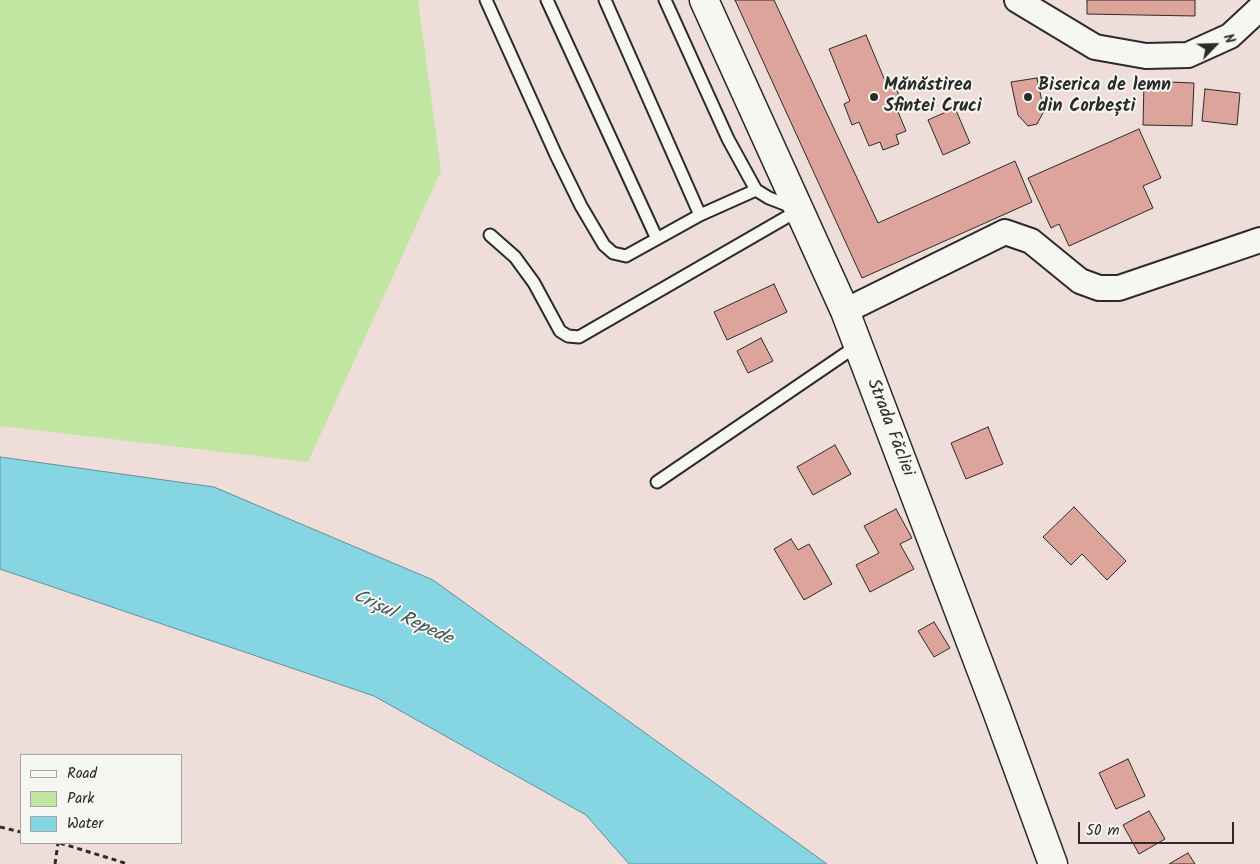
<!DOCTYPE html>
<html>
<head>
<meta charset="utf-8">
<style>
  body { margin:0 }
  #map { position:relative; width:1260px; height:864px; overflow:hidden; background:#eeddd8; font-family:Kalam,sans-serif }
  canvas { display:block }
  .legend { position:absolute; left:20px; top:754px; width:162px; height:90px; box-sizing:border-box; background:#f6f6f2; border:1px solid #a5a5a2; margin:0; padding:6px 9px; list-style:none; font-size:15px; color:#2b2b2b }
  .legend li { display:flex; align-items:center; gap:10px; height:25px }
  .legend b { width:25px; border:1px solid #a5a5a2 }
  .north { position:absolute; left:1190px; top:20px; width:50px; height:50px; -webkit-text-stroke:4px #f6f6f2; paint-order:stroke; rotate:66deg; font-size:14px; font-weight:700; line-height:20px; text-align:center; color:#2b2b2b }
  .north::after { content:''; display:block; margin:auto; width:18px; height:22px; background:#2b2b2b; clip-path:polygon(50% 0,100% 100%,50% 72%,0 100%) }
  .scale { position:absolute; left:1078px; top:822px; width:156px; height:22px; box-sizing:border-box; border:2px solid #2b2b2b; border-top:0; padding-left:6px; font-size:15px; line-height:18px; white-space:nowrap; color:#2b2b2b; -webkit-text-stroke:4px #f6f6f2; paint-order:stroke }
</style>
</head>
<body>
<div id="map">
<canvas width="1260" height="864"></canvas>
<ul class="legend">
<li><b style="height:6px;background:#f6f6f2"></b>Road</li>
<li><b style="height:14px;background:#c1e6a1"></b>Park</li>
<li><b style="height:14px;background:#86d5e3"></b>Water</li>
</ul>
<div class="north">N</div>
<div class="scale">50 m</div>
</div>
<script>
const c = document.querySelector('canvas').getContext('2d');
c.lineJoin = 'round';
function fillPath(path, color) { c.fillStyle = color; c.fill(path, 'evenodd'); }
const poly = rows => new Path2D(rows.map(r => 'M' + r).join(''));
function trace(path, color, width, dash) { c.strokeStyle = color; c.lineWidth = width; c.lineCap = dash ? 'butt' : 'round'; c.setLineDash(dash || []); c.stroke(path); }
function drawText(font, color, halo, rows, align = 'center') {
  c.font = font + ' Kalam,sans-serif'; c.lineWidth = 4; c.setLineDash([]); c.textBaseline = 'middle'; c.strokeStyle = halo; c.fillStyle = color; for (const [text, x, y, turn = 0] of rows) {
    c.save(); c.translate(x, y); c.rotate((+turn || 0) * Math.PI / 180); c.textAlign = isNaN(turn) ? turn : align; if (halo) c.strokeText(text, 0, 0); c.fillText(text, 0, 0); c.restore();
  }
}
fillPath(poly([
  [0,0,418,0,441,171,308,462,0,426]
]), '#c1e6a1');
const water = poly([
  [0,457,214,487,433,580,827,864,629,864,586,815,374,696,0,569,0,457]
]);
fillPath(water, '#86d5e3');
trace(water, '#629199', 1);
const building = poly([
  [735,0,774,0,878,223,1015,161,1032,202,862,278,735,0],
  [1087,0,1195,0,1195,16,1087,14,1087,0],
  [866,35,886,83,893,81,903,105,896,107,906,131,896,135,899,144,883,150,880,142,869,146,859,122,852,125,844,104,850,101,829,49,866,35],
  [1037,78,1044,111,1037,124,1028,126,1018,115,1011,82,1037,78],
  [1144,81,1194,83,1192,126,1143,125,1144,81],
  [1205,89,1240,93,1237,125,1202,121,1205,89],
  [955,108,970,143,943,155,928,120,955,108],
  [1139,129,1161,178,1143,186,1153,208,1069,246,1059,224,1051,228,1028,178,1139,129],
  [774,284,787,312,727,340,714,312,774,284],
  [761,338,773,361,748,373,737,351,761,338],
  [988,427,1003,464,966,479,951,443,988,427],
  [835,445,851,474,813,495,797,467,835,445],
  [1074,507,1126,561,1107,580,1082,554,1071,565,1043,537,1074,507],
  [896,509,912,538,900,544,914,569,870,592,856,565,879,553,864,526,896,509],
  [791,539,798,550,809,544,832,584,804,600,774,549,791,539],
  [934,622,950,648,934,657,918,631,934,622],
  [1128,759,1145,796,1116,809,1099,773,1128,759],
  [1149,811,1165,839,1139,854,1123,825,1149,811],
  [1188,853,1195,864,1169,864,1188,853]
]);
fillPath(building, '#dda49b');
trace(building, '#2b2b2b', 1);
const lane = poly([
  [486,0,556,155,581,206,604,245,613,253,626,256,700,215,756,190],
  [547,0,657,239],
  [605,0,700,215],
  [665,0,728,139,756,190,769,198,795,208],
  [490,235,515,257,534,283,560,331,568,336,579,337,799,210],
  [657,482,858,345]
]);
const street = poly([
  [1017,0,1095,47,1146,56,1188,55,1230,36,1260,8],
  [845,311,1005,232,1031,241,1080,281,1099,288,1119,288,1260,240]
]);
const secondary = poly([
  [704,0,845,311,997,711,1053,864]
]);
trace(lane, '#2b2b2b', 15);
trace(street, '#2b2b2b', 28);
trace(secondary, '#2b2b2b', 31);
trace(poly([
  [0,827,21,832],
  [60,843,128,864],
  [55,864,58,843]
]), '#2b2b2b', 3, [5, 4]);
trace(lane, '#f6f6f2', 11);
trace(street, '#f6f6f2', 24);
trace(secondary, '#f6f6f2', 28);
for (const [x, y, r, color] of [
  [874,97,5,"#2b2b2b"],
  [1028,97,5,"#2b2b2b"]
]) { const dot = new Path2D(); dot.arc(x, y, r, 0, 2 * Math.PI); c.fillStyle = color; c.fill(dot); trace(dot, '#f6f6f2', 2); }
drawText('bold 18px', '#2b2b2b', '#f6f6f2', [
  ["Mănăstirea",884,87],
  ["Sfintei Cruci",884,108],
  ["Biserica de lemn",1038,87],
  ["din Corbești",1038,108]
], 'left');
drawText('18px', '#2b2b2b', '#f6f6f2', [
  ["Strada Făcliei",889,428,69]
]);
drawText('italic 19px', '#425659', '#f6f6f2', [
  ["Crișul Repede",402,619,25]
]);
</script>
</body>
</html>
